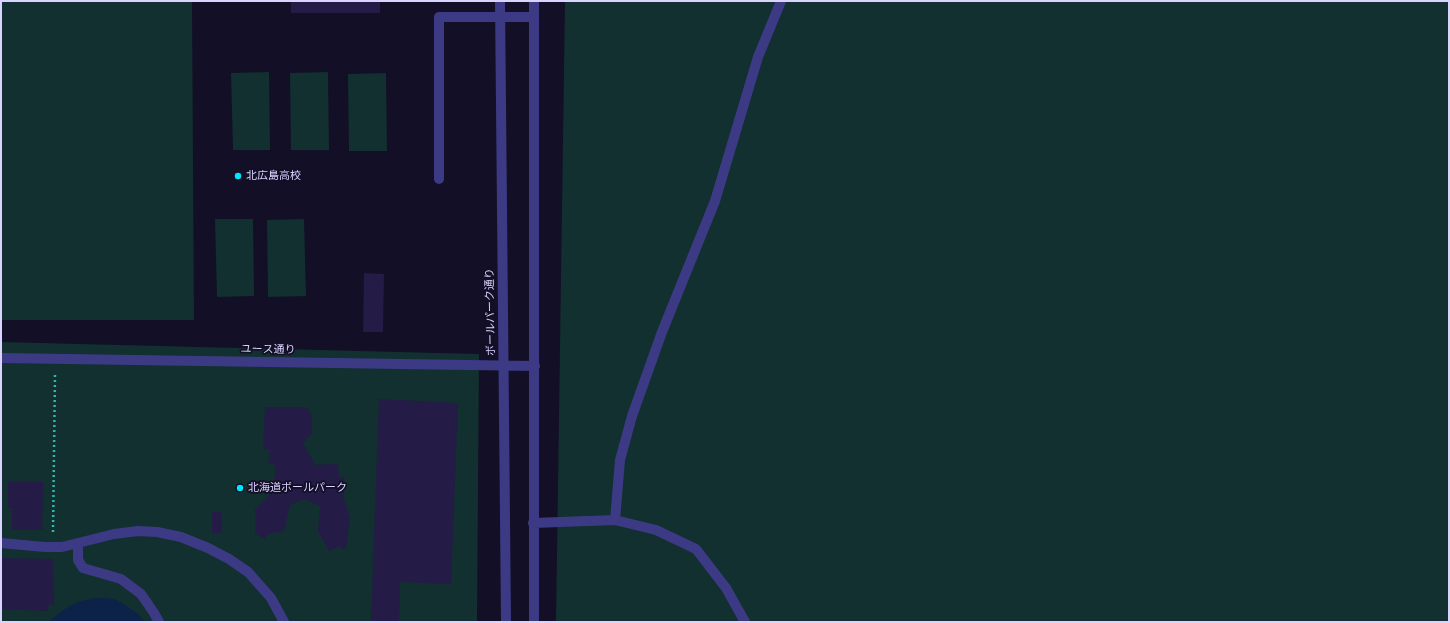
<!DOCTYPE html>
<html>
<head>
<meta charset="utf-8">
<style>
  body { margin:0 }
  #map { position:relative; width:1450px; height:623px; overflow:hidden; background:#130f26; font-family:"Sofia Sans Condensed",sans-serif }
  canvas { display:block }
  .frame { position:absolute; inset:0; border:2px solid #d9d4ff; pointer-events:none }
</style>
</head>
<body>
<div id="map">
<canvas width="1450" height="623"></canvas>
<div class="frame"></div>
</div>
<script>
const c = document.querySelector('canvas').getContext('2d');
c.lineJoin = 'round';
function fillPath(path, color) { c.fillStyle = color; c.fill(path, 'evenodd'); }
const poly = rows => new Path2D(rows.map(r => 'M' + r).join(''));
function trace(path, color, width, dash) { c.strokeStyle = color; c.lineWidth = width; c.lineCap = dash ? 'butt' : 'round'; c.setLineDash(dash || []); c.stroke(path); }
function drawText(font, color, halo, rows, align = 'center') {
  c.font = font + ' "Sofia Sans Condensed","Noto Sans JP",sans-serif'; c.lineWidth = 3.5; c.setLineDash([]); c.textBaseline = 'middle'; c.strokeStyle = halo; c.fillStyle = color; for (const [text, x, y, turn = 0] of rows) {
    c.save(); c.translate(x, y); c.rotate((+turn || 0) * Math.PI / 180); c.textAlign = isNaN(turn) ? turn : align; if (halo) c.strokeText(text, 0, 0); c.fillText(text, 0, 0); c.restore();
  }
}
fillPath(poly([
  [1,1,192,1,194,320,1,320],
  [565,1,1449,1,1449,622,556,622],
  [269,72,270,150,233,150,231,73],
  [328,72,329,150,291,150,290,73],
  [386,73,387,151,349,151,348,74],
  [215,219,253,219,254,296,217,297],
  [304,219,306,296,268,297,267,220],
  [1,342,479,354,477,622,1,622]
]), '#12302f');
fillPath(poly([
  [95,598,107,598,117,600,137,613,145,622,50,622,53,618,69,606,81,601]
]), '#0c2248');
fillPath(poly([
  [291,1,380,1,380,13,291,13],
  [364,273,384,274,383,332,363,332],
  [379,399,458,403,451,584,400,582,399,622,371,622],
  [265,407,307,407,312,416,312,433,303,443,315,465,338,464,339,477,344,477,344,500,350,518,346,548,342,549,340,546,329,551,318,531,320,506,304,499,290,505,284,531,267,534,265,539,255,533,255,509,273,491,276,465,269,464,270,450,263,449],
  [8,482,43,482,42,530,12,530,12,508,8,508],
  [212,512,221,512,222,533,212,533],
  [1,558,53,559,54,605,47,605,48,611,1,609]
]), '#241b47');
trace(poly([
  [53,532,55,375]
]), '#2fb8b0', 2.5, [2, 3]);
trace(poly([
  [500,1,506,622],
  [439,179,439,17,534,17],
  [1,358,535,366],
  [615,520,620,460,632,416,662,332,715,201,758,57,781,1],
  [533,523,615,520,656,530,696,549,726,588,745,622],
  [1,543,45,547,62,547,114,534,138,531,157,532,181,537,208,548,229,559,248,572,271,598,284,622],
  [78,543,78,560,83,568,121,579,141,594,154,613,159,622],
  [534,622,534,1]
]), '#3d3a85', 10);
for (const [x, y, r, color] of [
  [238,176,4,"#00e5ff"],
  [240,488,4,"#00e5ff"]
]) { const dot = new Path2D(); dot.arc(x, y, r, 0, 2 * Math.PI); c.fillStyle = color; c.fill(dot); trace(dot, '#130f26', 1.5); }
drawText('11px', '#d9d4ff', '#130f26', [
  ["北広島高校",246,176],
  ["北海道ボールパーク",248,488]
], 'left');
drawText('11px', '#d9d4ff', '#130f26', [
  ["ボールパーク通り",491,312,-91],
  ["ユース通り",268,350,1]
]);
</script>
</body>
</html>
